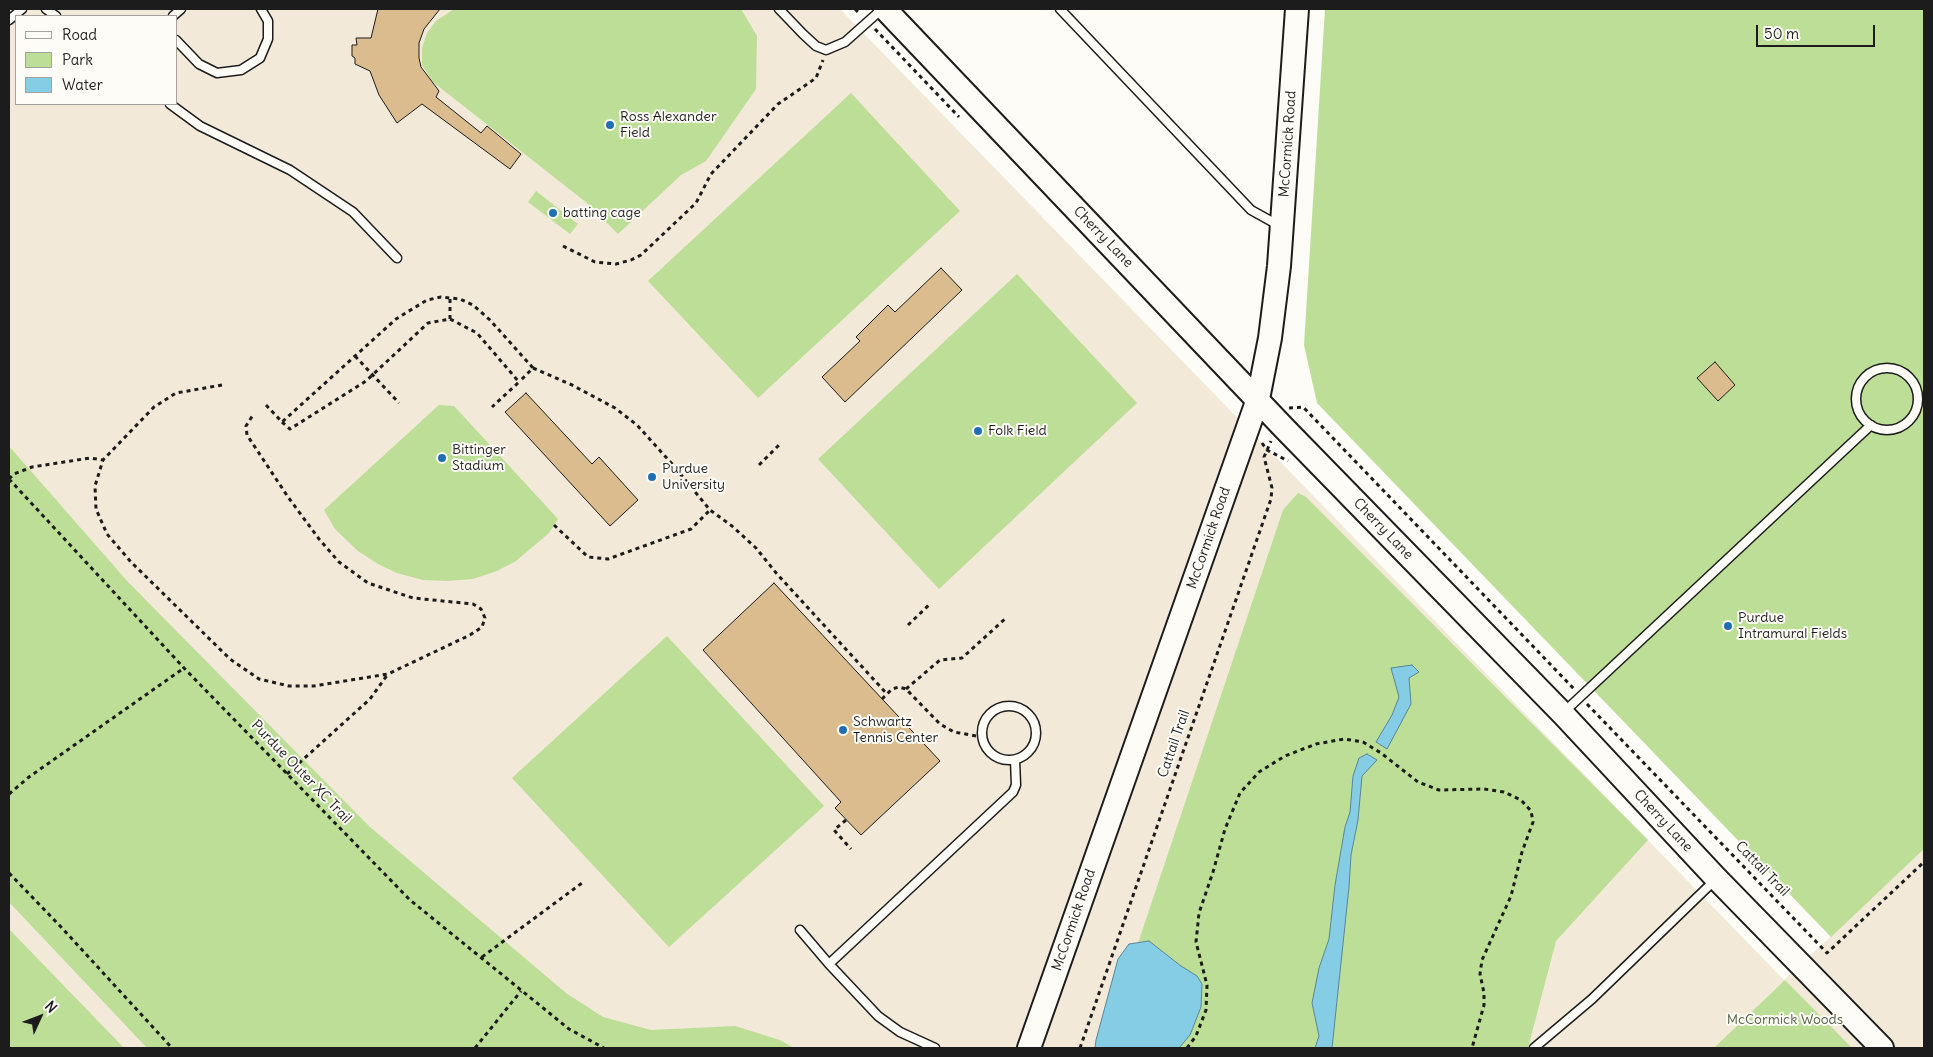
<!DOCTYPE html>
<html>
<head>
<meta charset="utf-8">
<style>
  body { margin:0 }
  #map { position:relative; width:1933px; height:1057px; overflow:hidden; background:#fdfcf7; font-family:Delius,sans-serif }
  canvas { display:block }
  .frame { position:absolute; inset:0; border:10px solid #1c1c1c; pointer-events:none }
  .legend { position:absolute; left:15px; top:15px; width:162px; height:90px; box-sizing:border-box; background:#fdfcf7; border:1px solid #a3a29f; margin:0; padding:6px 9px; list-style:none; font-size:15px; color:#1c1c1c }
  .legend li { display:flex; align-items:center; gap:10px; height:25px }
  .legend b { width:25px; border:1px solid #a3a29f }
  .north { position:absolute; left:15px; top:992px; width:50px; height:50px; -webkit-text-stroke:4px #fdfcf7; paint-order:stroke; rotate:47deg; font-size:14px; font-weight:700; line-height:20px; text-align:center; color:#1c1c1c }
  .north::after { content:''; display:block; margin:auto; width:18px; height:22px; background:#1c1c1c; clip-path:polygon(50% 0,100% 100%,50% 72%,0 100%) }
  .scale { position:absolute; left:1756px; top:25px; width:119px; height:22px; box-sizing:border-box; border:2px solid #1c1c1c; border-top:0; padding-left:6px; font-size:15px; line-height:18px; white-space:nowrap; color:#1c1c1c; -webkit-text-stroke:4px #fdfcf7; paint-order:stroke }
</style>
</head>
<body>
<div id="map">
<canvas width="1933" height="1057"></canvas>
<div class="frame"></div>
<ul class="legend">
<li><b style="height:6px;background:#fdfcf7"></b>Road</li>
<li><b style="height:14px;background:#bdde97"></b>Park</li>
<li><b style="height:14px;background:#84cde5"></b>Water</li>
</ul>
<div class="north">N</div>
<div class="scale">50 m</div>
</div>
<script>
const c = document.querySelector('canvas').getContext('2d');
c.lineJoin = 'round';
function fillPath(path, color) { c.fillStyle = color; c.fill(path, 'evenodd'); }
const poly = rows => new Path2D(rows.map(r => 'M' + r).join(''));
function trace(path, color, width, dash) { c.strokeStyle = color; c.lineWidth = width; c.lineCap = dash ? 'butt' : 'round'; c.setLineDash(dash || []); c.stroke(path); }
function drawText(font, color, halo, rows, align = 'center') {
  c.font = font + ' Delius,sans-serif'; c.lineWidth = 4; c.setLineDash([]); c.textBaseline = 'middle'; c.strokeStyle = halo; c.fillStyle = color; for (const [text, x, y, turn = 0] of rows) {
    c.save(); c.translate(x, y); c.rotate((+turn || 0) * Math.PI / 180); c.textAlign = isNaN(turn) ? turn : align; if (halo) c.strokeText(text, 0, 0); c.fillText(text, 0, 0); c.restore();
  }
}
fillPath(poly([
  [9,9,840,9,1784,980,1924,849,1924,1048,9,1048],
  [16,16,176,16,176,104,16,104]
]), '#f2e9d8');
fillPath(poly([
  [454,9,741,9,757,36,756,89,706,161,681,175,618,234,587,203,433,82,422,65,422,48,427,33,436,21],
  [1325,9,1924,9,1924,849,1831,937,1317,403,1304,345],
  [851,93,960,211,758,398,648,281],
  [536,191,578,224,570,234,528,202],
  [1017,274,1137,403,939,589,818,459],
  [439,405,454,406,558,519,549,533,516,561,497,571,473,579,448,581,423,580,397,573,378,564,358,551,335,529,324,510],
  [9,446,128,582,370,827,566,993,603,1017,651,1030,735,1026,780,1040,794,1048,147,1048,9,902],
  [1298,493,1306,497,1648,840,1556,941,1528,1048,1103,1048,1283,510],
  [667,636,824,806,669,947,512,778],
  [9,929,124,1048,9,1048],
  [1785,980,1852,1048,1714,1048]
]), '#bdde97');
const water = poly([
  [1412,665,1419,672,1409,678,1411,704,1387,749,1376,742,1392,715,1399,697,1391,668,1412,665],
  [1367,754,1377,760,1362,776,1358,820,1351,855,1349,887,1332,1048,1315,1048,1319,1036,1312,1003,1319,968,1329,939,1335,885,1345,827,1350,812,1353,776,1359,758,1367,754],
  [1149,941,1181,966,1197,976,1202,984,1201,1007,1190,1035,1179,1048,1095,1048,1096,1040,1118,959,1129,944,1149,941]
]);
fillPath(water, '#84cde5');
trace(water, '#5a8695', 1);
const building = poly([
  [378,9,440,9,424,29,419,43,419,58,421,67,439,91,436,97,481,133,487,126,521,154,510,169,422,104,397,123,379,95,370,71,355,64,355,58,352,56,352,45,357,45,356,38,371,38,378,9],
  [941,268,962,290,845,402,822,377,860,341,856,337,888,305,895,312,941,268],
  [1715,362,1735,385,1718,401,1697,378,1715,362],
  [526,393,592,464,599,457,638,500,610,526,505,412,526,393],
  [774,583,940,761,861,835,835,808,841,802,703,650,774,583]
]);
fillPath(building, '#dabc8e');
trace(building, '#1c1c1c', 1);
const lane = poly([
  [46,9,56,16],
  [779,9,803,34,816,46,826,50,845,42,882,9],
  [1060,9,1251,210,1278,225],
  [173,16,181,9],
  [9,20,22,9],
  [176,40,199,64,217,73,241,70,260,58,268,39,268,21,261,9],
  [170,104,200,126,290,170,353,212,397,258],
  '1856 399a31 31 0 1 1 62 0a31 31 0 1 1-62 0Z',
  '982 733a27 27 0 1 1 54 0a27 27 0 1 1-54 0Z',
  [1564,712,1871,425],
  [800,930,829,964,878,1016,900,1032,935,1048],
  [829,964,1013,792,1016,785,1015,760],
  [1534,1048,1592,999,1715,880]
]);
const secondary = poly([
  [885,9,1285,429,1563,714,1716,878,1882,1048],
  [1029,1048,1258,399,1270,338,1279,266,1297,9]
]);
trace(lane, '#1c1c1c', 11);
trace(secondary, '#1c1c1c', 26);
trace(poly([
  [855,9,860,14],
  [875,29,959,117],
  [563,246,595,262,616,264,631,260,641,255,696,203,711,174,778,104,816,78,823,60],
  [450,319,450,299],
  [355,356,399,403],
  [533,368,572,385,615,408,637,425,673,465,710,510,732,526,756,548,777,574,887,694],
  [222,385,176,393,154,407,103,460,95,486,96,509,107,534,131,562,230,659,259,679,289,686,314,686,388,674,470,635,482,627,485,618,481,609,473,604,413,598,368,583,339,562,319,539,288,497,247,435,246,426,253,415],
  [266,405,282,422,396,319,427,300,441,297,460,299,473,305,490,320,533,368,519,382],
  [1289,408,1303,407,1306,410,1575,690],
  [282,422,290,429,366,381,428,323,450,319,477,333,519,382,492,407],
  [1262,443,1267,450,1288,461],
  [759,465,779,445],
  [9,479,184,668,410,900,569,1029,604,1048],
  [9,479,14,474,32,467,90,458,103,460],
  [554,525,588,557,608,559,691,529,710,510],
  [908,625,929,605],
  [906,689,940,660,962,658,1006,618],
  [882,699,892,689,899,687,906,689,940,724,954,732,982,737],
  [1587,704,1827,953,1924,862],
  [287,774,370,699,388,674],
  [9,794,29,777,184,668],
  [846,820,834,830,851,849],
  [9,873,62,928,172,1048],
  [482,957,582,883],
  [475,1048,521,991],
  [1080,1048,1271,499,1272,488,1264,457,1271,441],
  [1187,1048,1196,1036,1206,1010,1207,985,1196,942,1199,913,1213,872,1225,829,1240,793,1259,772,1285,756,1316,744,1344,739,1363,742,1381,753,1418,782,1439,790,1484,789,1504,792,1521,800,1531,811,1533,822,1522,852,1511,896,1482,960,1480,974,1484,993,1484,1005,1472,1048]
]), '#1c1c1c', 3, [4, 4]);
trace(lane, '#fdfcf7', 8);
trace(secondary, '#fdfcf7', 22);
for (const [x, y, r, color] of [
  [610,125,5,"#1f6fb2"],
  [553,213,5,"#1f6fb2"],
  [978,431,5,"#1f6fb2"],
  [442,458,5,"#1f6fb2"],
  [652,477,5,"#1f6fb2"],
  [1728,626,5,"#1f6fb2"],
  [843,730,5,"#1f6fb2"]
]) { const dot = new Path2D(); dot.arc(x, y, r, 0, 2 * Math.PI); c.fillStyle = color; c.fill(dot); trace(dot, '#fdfcf7', 2); }
drawText('14px', '#1c1c1c', '#fdfcf7', [
  ["Ross Alexander",620,117],
  ["Field",620,133],
  ["batting cage",563,213],
  ["Folk Field",988,431],
  ["Bittinger",452,450],
  ["Stadium",452,466],
  ["Purdue",662,469],
  ["University",662,485],
  ["Purdue",1738,618],
  ["Intramural Fields",1738,634],
  ["Schwartz",853,722],
  ["Tennis Center",853,738]
], 'left');
drawText('14px', '#1c1c1c', '#fdfcf7', [
  ["McCormick Road",1288,144,-86],
  ["Cherry Lane",1103,237,46],
  ["Cherry Lane",1383,529,46],
  ["McCormick Road",1209,538,-71],
  ["Cattail Trail",1174,744,-71],
  ["Purdue Outer XC Trail",301,772,46],
  ["Cherry Lane",1663,821,47],
  ["Cattail Trail",1762,869,46],
  ["McCormick Road",1074,920,-71]
]);
drawText('14px', '#546047', '#fdfcf7', [
  ["McCormick Woods",1785,1020]
]);
</script>
</body>
</html>
